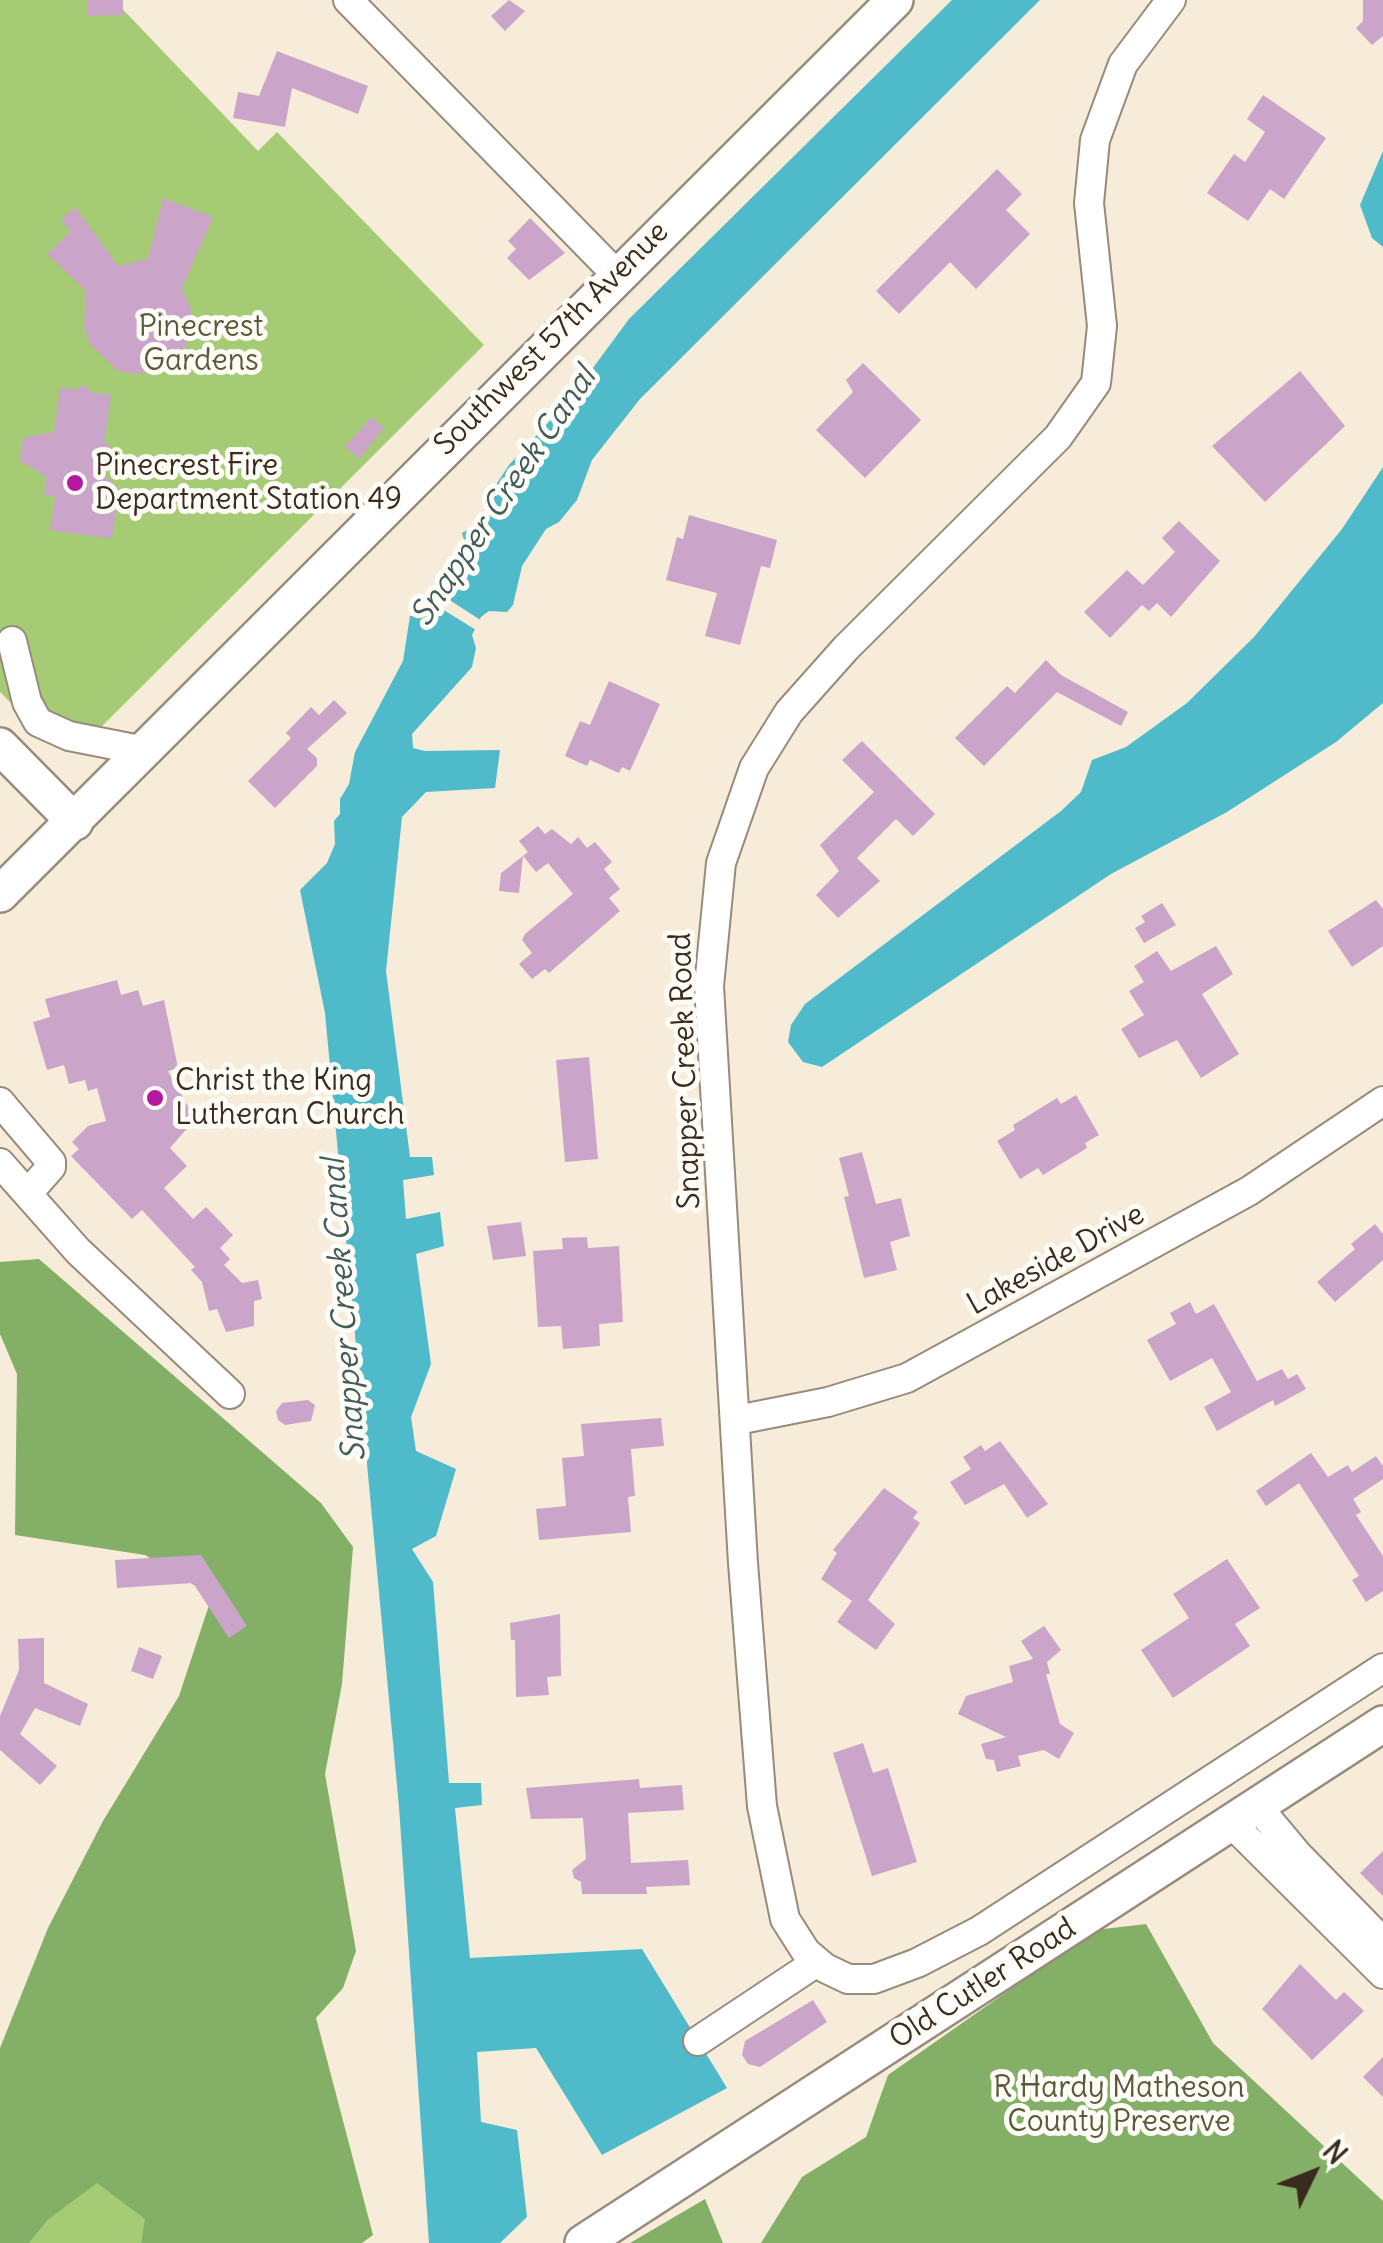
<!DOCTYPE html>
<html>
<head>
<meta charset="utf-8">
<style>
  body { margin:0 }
  #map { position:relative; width:1383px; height:2243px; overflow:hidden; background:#f6ecd9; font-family:Delius,sans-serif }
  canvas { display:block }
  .north { position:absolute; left:1263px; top:2123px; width:100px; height:100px; -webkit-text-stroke:8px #fdfcf7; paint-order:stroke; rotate:47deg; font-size:28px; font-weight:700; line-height:40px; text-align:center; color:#3b2a1e }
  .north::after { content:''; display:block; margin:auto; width:35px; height:45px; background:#3b2a1e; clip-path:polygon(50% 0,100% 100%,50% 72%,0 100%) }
</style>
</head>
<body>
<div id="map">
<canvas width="1383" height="2243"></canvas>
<div class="north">N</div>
</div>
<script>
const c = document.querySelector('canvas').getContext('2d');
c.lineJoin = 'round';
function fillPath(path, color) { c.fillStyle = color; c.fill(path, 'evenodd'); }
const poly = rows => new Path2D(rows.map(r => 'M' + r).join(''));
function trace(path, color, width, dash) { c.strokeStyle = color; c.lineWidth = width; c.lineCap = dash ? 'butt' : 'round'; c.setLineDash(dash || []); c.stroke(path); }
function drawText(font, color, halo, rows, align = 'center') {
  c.font = font + ' Delius,sans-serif'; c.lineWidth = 10; c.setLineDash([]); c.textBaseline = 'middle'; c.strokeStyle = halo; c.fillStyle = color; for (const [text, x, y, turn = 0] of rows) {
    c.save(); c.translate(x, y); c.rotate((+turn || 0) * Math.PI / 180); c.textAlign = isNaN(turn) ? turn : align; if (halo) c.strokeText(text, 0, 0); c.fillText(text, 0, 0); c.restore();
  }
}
fillPath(poly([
  [0,0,114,0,258,151,277,132,484,345,81,747,54,746,0,692],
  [97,2182,146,2219,141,2243,29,2243,48,2220]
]), '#a5cb75');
fillPath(poly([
  [39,1259,321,1503,353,1547,342,1684,325,1774,356,1951,343,1988,316,2018,373,2235,362,2243,141,2243,145,2219,97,2183,48,2220,29,2243,0,2243,0,2048,48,1928,103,1821,179,1696,212,1596,145,1555,15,1535,17,1374,0,1334,0,1262],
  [1146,1924,1213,2043,1383,2201,1383,2243,761,2243,802,2177,866,2137,888,2075,1095,1930],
  [705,2199,723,2243,630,2243]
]), '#84af66');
fillPath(poly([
  [952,0,1040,0,640,399,592,460,577,500,559,522,546,529,522,566,513,605,507,612,489,611,481,617,472,635,476,648,472,667,412,734,413,748,425,751,500,750,495,788,426,792,402,817,386,971,410,1157,432,1157,434,1175,403,1180,406,1219,440,1212,444,1246,416,1254,431,1364,411,1417,416,1451,456,1469,436,1536,412,1549,433,1582,449,1783,481,1783,482,1805,455,1808,470,1958,642,1949,727,2088,602,2155,536,2048,477,2052,481,2122,517,2130,527,2217,500,2243,429,2243,399,1807,325,1013,300,890,327,863,335,844,334,821,340,814,340,799,349,784,355,752,403,661,410,616,442,616,453,590,451,561,466,547,462,533,486,520,492,491,509,465,570,399,629,319],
  [1383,151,1383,247,1372,238,1360,205],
  [1383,467,1383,703,1336,742,1227,812,1111,874,822,1067,803,1062,788,1042,791,1025,805,1004,1061,811,1081,792,1092,760,1126,747,1187,703,1254,637,1342,529]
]), '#4ebaca');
fillPath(poly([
  [448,599,482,621,476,630,442,609]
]), '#f6ecd9');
fillPath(poly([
  [88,0,123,0,123,15,88,16],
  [509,0,525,11,505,31,491,16],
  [1363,0,1383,0,1383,36,1372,45,1356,28,1363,21],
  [277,51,368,86,358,114,292,88,285,127,233,118,238,92,259,96],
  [1263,95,1326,138,1284,199,1270,189,1248,221,1207,193,1234,154,1245,162,1265,132,1247,119],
  [997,169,1022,194,1006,210,1030,234,976,289,950,262,899,314,876,291],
  [163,198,213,217,182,288,192,313,189,339,180,355,158,370,136,374,118,371,90,344,84,327,86,291,47,254,71,231,61,220,75,207,118,266,148,259],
  [530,218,565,253,529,280,507,258,516,249,508,241],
  [863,363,921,420,865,478,816,430,853,392,846,380],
  [1300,371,1345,426,1265,502,1212,446],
  [84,384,90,392,111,395,104,443,110,444,105,476,119,489,112,539,50,530,55,496,44,495,46,476,20,461,23,438,54,432,60,387,76,390],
  [372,417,384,428,359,459,345,446],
  [689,515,777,540,770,568,761,566,740,645,705,636,717,593,666,580,677,537,683,539],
  [1179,521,1220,561,1171,617,1157,603,1149,611,1142,605,1110,638,1084,612,1127,570,1143,585,1175,552,1162,538],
  [1046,660,1061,675,1128,712,1121,726,1057,692,984,766,955,738,1007,686,1015,693],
  [609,681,660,704,630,771,622,767,619,773,590,760,587,766,565,756,580,721,590,725],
  [334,700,347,713,307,749,317,758,317,766,275,808,248,781,291,738,286,733,311,707,319,715],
  [862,741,935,814,913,836,896,819,857,858,880,881,838,918,816,895,839,871,820,845,874,792,842,760],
  [538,826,545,834,552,829,571,844,578,837,587,848,595,842,612,862,604,869,620,889,609,898,620,911,549,973,545,969,532,979,519,964,532,953,522,940,525,934,573,894,548,863,536,872,523,856,528,852,519,841],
  [523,856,519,893,499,891,501,873],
  [1376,900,1383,909,1383,946,1352,967,1328,931],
  [1162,903,1176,925,1144,943,1135,928,1145,922,1141,916],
  [1216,946,1233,974,1202,994,1239,1054,1201,1078,1177,1040,1139,1058,1121,1029,1144,1015,1129,991,1144,982,1134,966,1157,951,1171,971],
  [117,980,121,995,138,990,143,1006,164,1000,178,1068,168,1071,195,1119,170,1148,187,1166,164,1188,193,1219,206,1207,233,1235,220,1248,230,1259,224,1265,242,1283,258,1280,262,1299,254,1301,254,1326,226,1332,217,1309,209,1311,202,1282,191,1270,195,1267,142,1210,132,1219,71,1156,79,1149,72,1142,88,1126,106,1121,97,1088,88,1091,85,1080,69,1084,64,1065,47,1070,33,1022,50,1017,45,999],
  [589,1057,598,1159,565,1162,556,1060],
  [1076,1095,1099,1135,1085,1143,1087,1148,1043,1175,1038,1168,1020,1179,997,1141,1015,1130,1013,1125,1057,1098,1061,1104],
  [862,1152,876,1204,901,1198,910,1236,890,1242,897,1270,864,1278,844,1197,849,1196,839,1158],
  [521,1222,526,1256,493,1260,487,1226],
  [1375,1224,1383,1234,1383,1260,1335,1302,1317,1282,1355,1249,1351,1244],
  [587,1237,588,1248,619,1246,623,1322,599,1324,600,1346,563,1349,561,1326,538,1327,533,1251,563,1249,562,1238],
  [1190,1302,1196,1314,1214,1304,1257,1381,1282,1369,1288,1379,1297,1374,1306,1389,1275,1406,1273,1400,1217,1431,1204,1407,1231,1392,1212,1358,1170,1381,1147,1340,1176,1324,1170,1313],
  [308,1400,315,1405,311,1421,285,1425,278,1420,276,1411,282,1403],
  [661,1418,664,1446,631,1449,635,1496,628,1497,631,1532,539,1540,536,1509,566,1506,562,1458,584,1456,581,1424],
  [1000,1441,1048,1504,1027,1518,1004,1484,965,1505,950,1482,971,1469,963,1457,981,1445,985,1451],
  [1311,1453,1328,1477,1348,1465,1352,1472,1376,1456,1383,1466,1383,1479,1353,1499,1361,1512,1356,1515,1383,1556,1383,1591,1366,1602,1352,1580,1359,1576,1299,1483,1266,1506,1256,1491],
  [884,1488,918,1512,913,1518,920,1523,868,1600,895,1624,876,1650,837,1622,852,1601,821,1579,837,1553,833,1550],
  [201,1555,247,1626,229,1638,193,1583,117,1588,115,1560],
  [1227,1559,1260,1608,1235,1624,1250,1646,1173,1698,1141,1650,1189,1618,1173,1594],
  [560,1614,561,1676,547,1677,549,1695,516,1697,515,1640,511,1640,510,1623],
  [1044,1626,1061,1650,1047,1662,1050,1674,1046,1674,1060,1724,1074,1733,1059,1759,1044,1750,1018,1756,1021,1766,997,1772,994,1760,986,1759,981,1744,1006,1737,958,1714,966,1696,1013,1682,1009,1666,1033,1659,1021,1641],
  [44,1638,44,1683,88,1704,80,1726,35,1708,20,1734,57,1766,40,1785,0,1750,0,1716,19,1670,18,1639],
  [139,1647,162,1656,153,1679,131,1671],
  [863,1743,873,1773,888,1768,917,1862,872,1876,833,1753],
  [639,1779,640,1788,682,1785,684,1810,628,1813,631,1863,688,1860,690,1885,646,1887,647,1894,582,1894,581,1882,574,1878,572,1870,586,1859,583,1818,531,1819,526,1788],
  [1383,1851,1383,1896,1360,1873],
  [1300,1964,1336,2000,1344,1992,1364,2011,1312,2060,1262,2009],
  [813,2000,827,2022,760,2067,748,2064,742,2055,745,2041],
  [1383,2057,1383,2097,1363,2077]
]), '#cba5c9');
const minor = poly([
  [348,0,617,275],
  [1171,0,1123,64,1095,140,1089,203,1102,326,1096,383,1058,437,846,648,789,712,754,768,721,863,709,986,743,1563,762,1806,785,1919,806,1952,825,1968,848,1979,874,1979,917,1963,979,1931,1383,1668],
  [12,641,27,702,38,722,69,736,145,751],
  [0,1102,51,1162,51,1167,29,1192],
  [0,1163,78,1251,230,1394],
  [737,1420,828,1402,907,1378,1249,1191,1383,1101],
  [1257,1806,1298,1855,1383,1942],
  [1231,1823,1383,1974],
  [698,2041,817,1962]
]);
const major = poly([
  [0,746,75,822],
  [0,894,895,0],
  [583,2243,1383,1724]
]);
trace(minor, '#988b7c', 32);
trace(major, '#988b7c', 40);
trace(minor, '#fff', 28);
trace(major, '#fff', 35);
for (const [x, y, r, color] of [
  [75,483,10,"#b5179e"],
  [155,1098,10,"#b5179e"]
]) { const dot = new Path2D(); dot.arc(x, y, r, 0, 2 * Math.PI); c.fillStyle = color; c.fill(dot); trace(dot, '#fdfcf7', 4); }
drawText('30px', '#5b5a38', '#fdfcf7', [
  ["Pinecrest",201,327],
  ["Gardens",201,361],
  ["R Hardy Matheson",1119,2088],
  ["County Preserve",1119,2122]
]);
drawText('30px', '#3b2a1e', '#fdfcf7', [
  ["Southwest 57th Avenue",552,339,-45],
  ["Snapper Creek Road",686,1071,-92],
  ["Lakeside Drive",1056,1260,-29],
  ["Old Cutler Road",983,1984,-33]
]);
drawText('30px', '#3b2a1e', '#fdfcf7', [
  ["Pinecrest Fire",95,466],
  ["Department Station 49",95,500],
  ["Christ the King",175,1081],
  ["Lutheran Church",175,1115]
], 'left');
drawText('italic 32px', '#425c5a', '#fdfcf7', [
  ["Snapper Creek Canal",504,497,-56],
  ["Snapper Creek Canal",345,1310,-94]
]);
</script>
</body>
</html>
